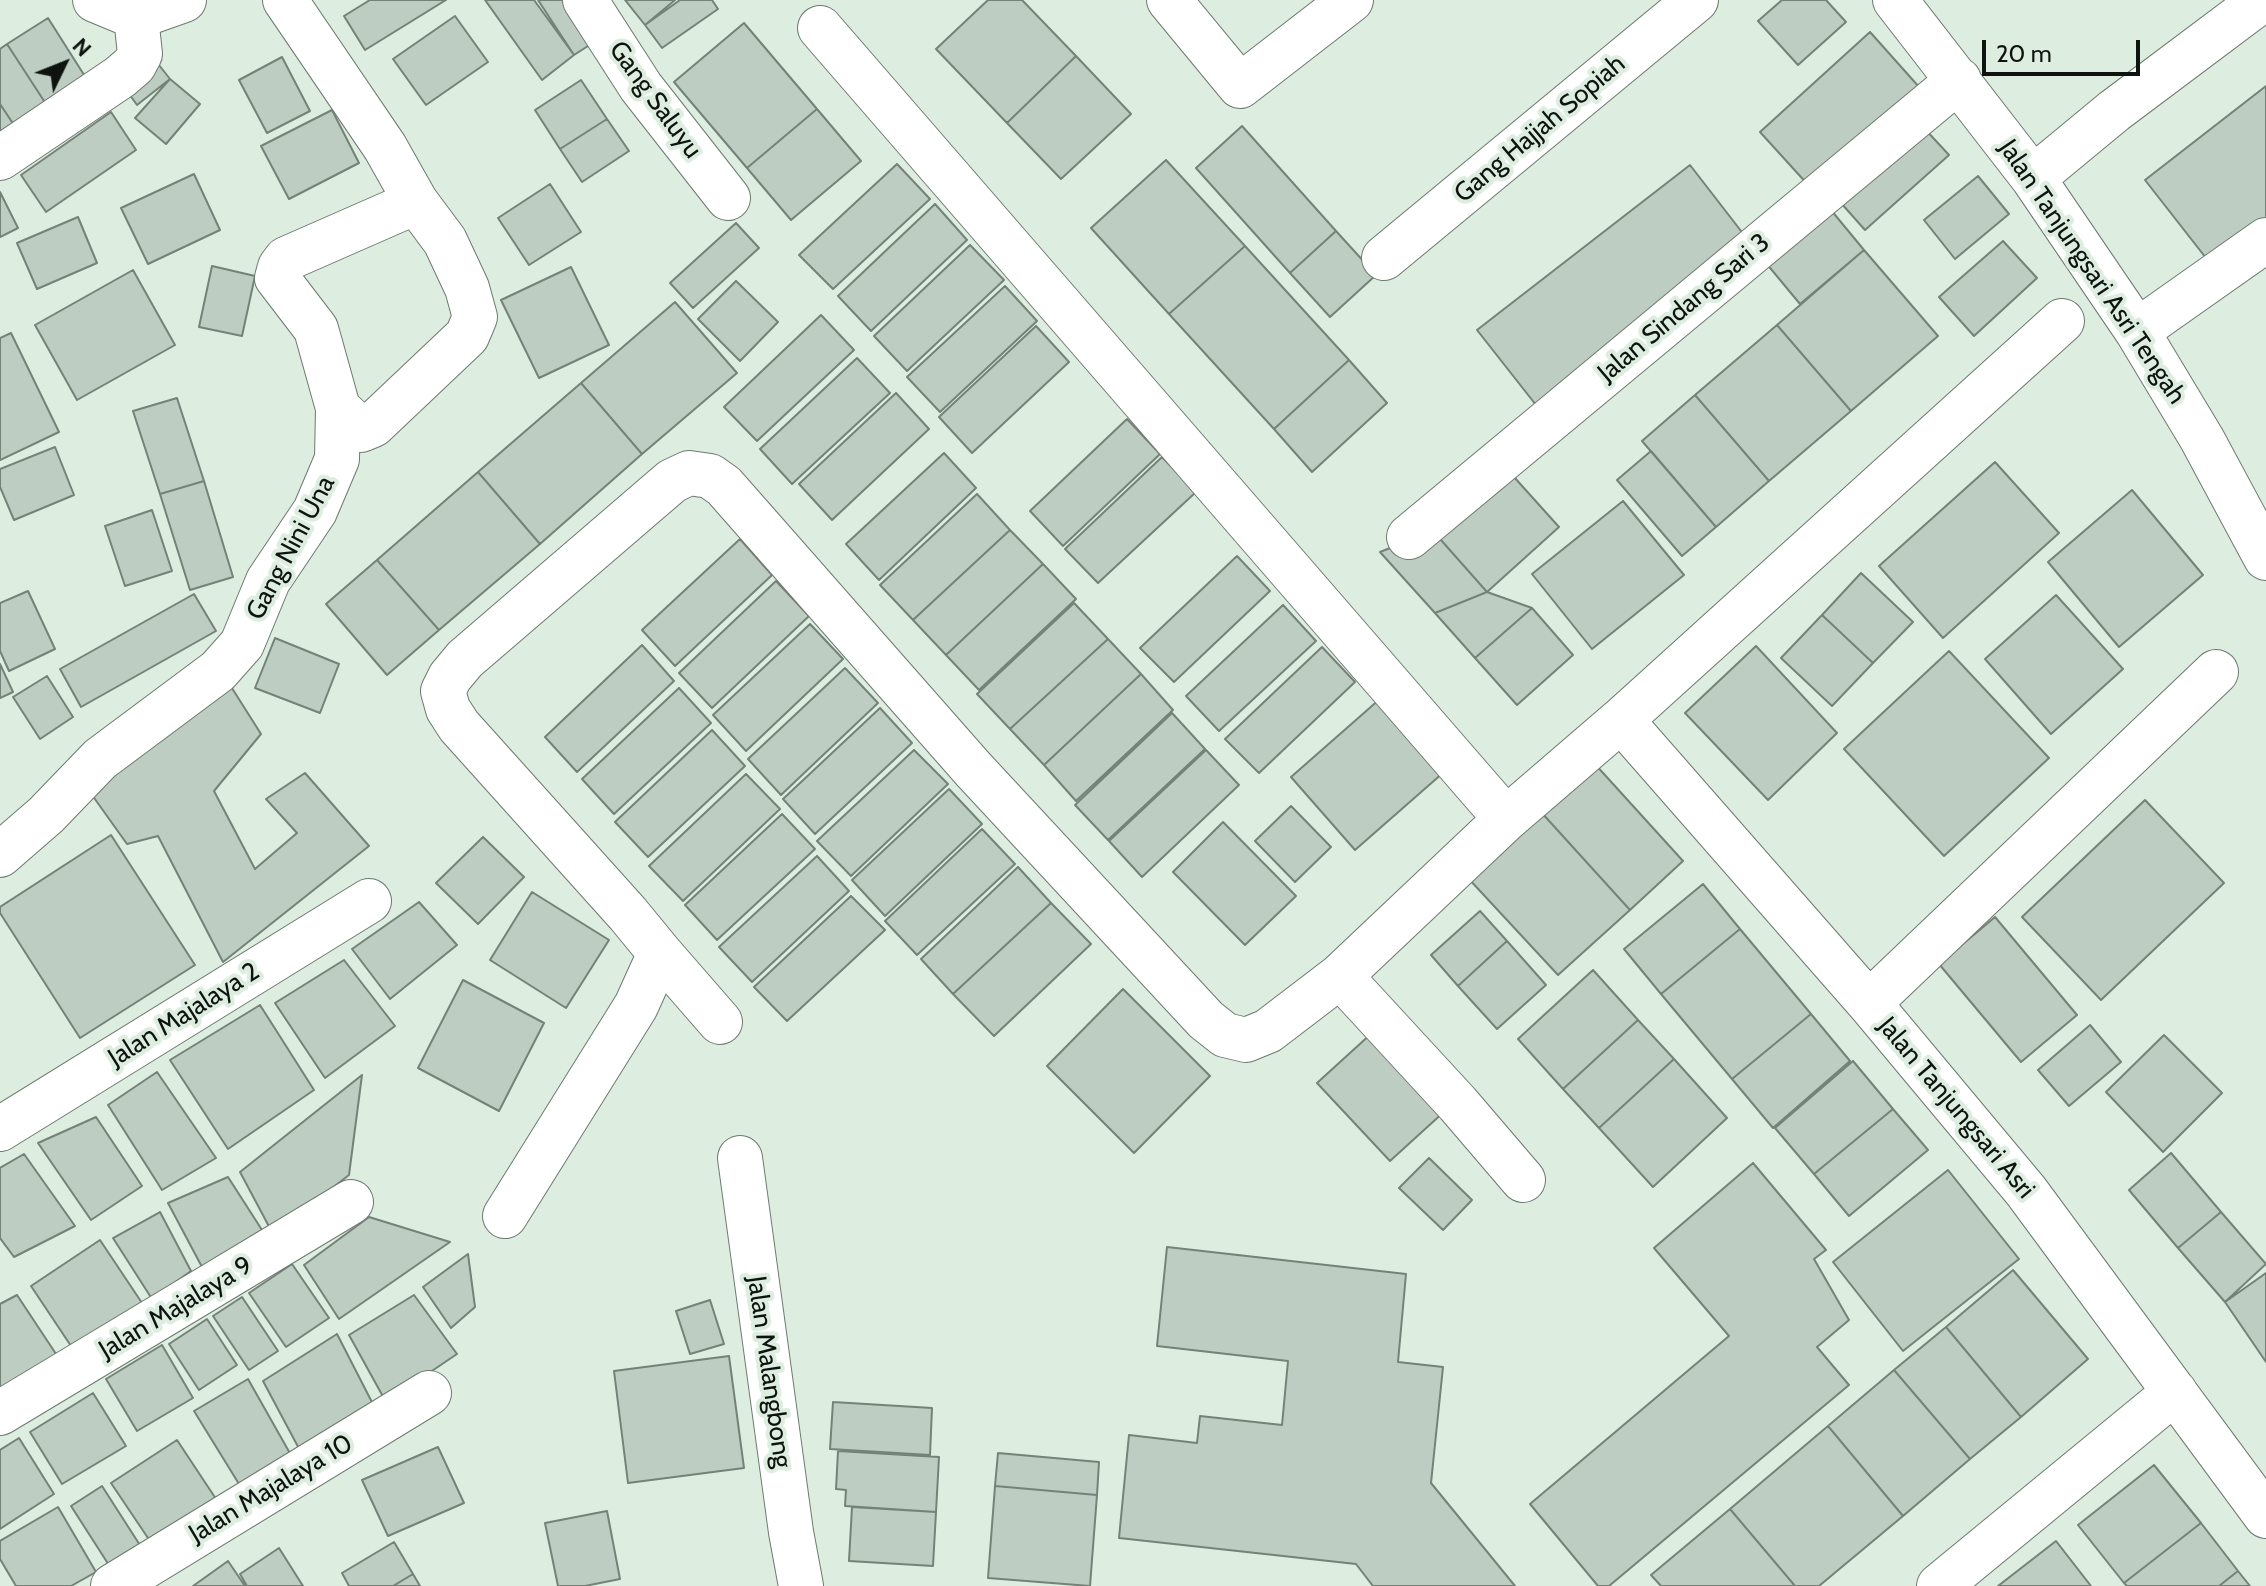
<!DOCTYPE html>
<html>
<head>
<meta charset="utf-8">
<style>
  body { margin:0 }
  #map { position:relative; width:2266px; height:1586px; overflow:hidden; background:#ddede0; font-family:Cabin,sans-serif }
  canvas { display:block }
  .north { position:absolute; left:24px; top:24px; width:80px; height:80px; -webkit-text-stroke:6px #ddede0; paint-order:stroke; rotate:47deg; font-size:22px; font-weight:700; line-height:32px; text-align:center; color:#0e130f }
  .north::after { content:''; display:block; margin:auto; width:28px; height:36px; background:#0e130f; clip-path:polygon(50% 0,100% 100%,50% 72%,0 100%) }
  .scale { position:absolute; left:1982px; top:40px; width:158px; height:36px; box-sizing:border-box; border:4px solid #0e130f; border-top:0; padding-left:10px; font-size:24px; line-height:28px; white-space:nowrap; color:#0e130f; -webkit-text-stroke:6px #ddede0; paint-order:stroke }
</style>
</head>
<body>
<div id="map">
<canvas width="2266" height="1586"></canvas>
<div class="north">N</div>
<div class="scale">20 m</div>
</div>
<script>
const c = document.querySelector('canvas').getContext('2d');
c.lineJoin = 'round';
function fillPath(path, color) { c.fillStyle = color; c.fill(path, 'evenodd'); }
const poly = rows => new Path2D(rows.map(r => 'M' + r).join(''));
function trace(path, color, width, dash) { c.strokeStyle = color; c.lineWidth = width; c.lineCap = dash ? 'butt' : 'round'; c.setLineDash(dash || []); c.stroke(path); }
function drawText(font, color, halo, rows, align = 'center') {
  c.font = font + ' Cabin,sans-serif'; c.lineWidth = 8; c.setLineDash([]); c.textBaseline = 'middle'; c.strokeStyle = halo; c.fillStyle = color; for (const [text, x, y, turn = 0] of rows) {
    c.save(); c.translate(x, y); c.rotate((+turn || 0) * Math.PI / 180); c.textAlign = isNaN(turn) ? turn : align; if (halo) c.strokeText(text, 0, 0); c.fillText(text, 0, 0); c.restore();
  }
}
const building = poly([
  [370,0,446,0,365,50,344,16,370,0],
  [485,0,534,0,574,55,542,80,485,0],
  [538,0,578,0,602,37,574,55,538,0],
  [625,0,675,0,645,25,625,0],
  [680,0,712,0,718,9,662,48,645,25,680,0],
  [988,0,1022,0,1076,56,1007,123,936,49,988,0],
  [1782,0,1826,0,1846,22,1798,65,1758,21,1782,0],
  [455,16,488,62,426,105,393,59,455,16],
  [48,18,86,78,46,104,7,44,48,18],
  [744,23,817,109,747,168,674,82,744,23],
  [1870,32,1920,88,1810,187,1760,132,1870,32],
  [7,44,46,104,14,125,0,104,0,49,7,44],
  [1076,56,1131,114,1061,179,1007,123,1076,56],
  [282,57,310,111,267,133,239,80,282,57],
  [159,65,170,79,137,105,127,91,159,65],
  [170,79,200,104,166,144,135,118,170,79],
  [581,80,607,119,560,149,535,110,581,80],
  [2266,86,2266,226,2213,267,2145,180,2266,86],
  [0,104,14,125,0,134,0,104],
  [817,109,861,161,791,220,747,168,817,109],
  [332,110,359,163,289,199,261,146,332,110],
  [111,112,136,150,46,212,21,175,111,112],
  [607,119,629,151,582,182,560,149,607,119],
  [1242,126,1336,231,1290,273,1196,168,1242,126],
  [1924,128,1949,155,1865,230,1841,203,1924,128],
  [1166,160,1245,246,1169,314,1091,228,1166,160],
  [897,164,930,199,833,289,799,255,897,164],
  [1690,165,1748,240,1536,405,1477,330,1690,165],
  [194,174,220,230,148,264,121,208,194,174],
  [1978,176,2009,214,1955,259,1924,220,1978,176],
  [550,184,581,232,529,265,498,218,550,184],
  [0,192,18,228,0,237,0,192],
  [935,204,967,240,871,331,838,296,935,204],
  [1826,204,1864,250,1800,304,1761,257,1826,204],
  [78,217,97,263,37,289,17,243,78,217],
  [736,223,759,248,693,308,670,283,736,223],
  [1336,231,1376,275,1330,317,1290,273,1336,231],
  [2003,241,2037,278,1974,336,1939,297,2003,241],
  [970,245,1004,280,907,371,874,336,970,245],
  [1245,246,1349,360,1274,429,1169,314,1245,246],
  [1864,250,1938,336,1851,411,1777,325,1864,250],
  [212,266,255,276,242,336,199,327,212,266],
  [571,267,609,345,539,378,501,300,571,267],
  [133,270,175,345,77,400,35,325,133,270],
  [736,281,778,322,740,361,698,319,736,281],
  [1005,286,1037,321,940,412,907,377,1005,286],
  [675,302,737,373,642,454,581,383,675,302],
  [821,315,854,350,757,441,724,407,821,315],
  [1777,325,1851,411,1769,481,1695,395,1777,325],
  [1036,326,1069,362,972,453,939,417,1036,326],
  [11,333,59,432,0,460,0,338,11,333],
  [857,358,890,393,792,484,760,449,857,358],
  [1349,360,1387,403,1312,472,1274,429,1349,360],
  [581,383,642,454,540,544,478,472,581,383],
  [896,393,929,429,832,520,799,484,896,393],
  [1695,395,1769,481,1716,527,1642,441,1695,395],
  [177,398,204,481,160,494,133,411,177,398],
  [1127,419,1160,454,1063,546,1030,511,1127,419],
  [55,447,74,495,14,520,0,487,0,469,55,447],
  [1651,451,1716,527,1682,556,1617,480,1651,451],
  [944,453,976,488,879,580,846,544,944,453],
  [1162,457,1196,492,1098,583,1065,549,1162,457],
  [1995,462,2059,533,1943,638,1879,566,1995,462],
  [1505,467,1559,527,1487,592,1433,531,1505,467],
  [478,472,540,544,439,630,377,560,478,472],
  [204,481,233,577,190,590,160,494,204,481],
  [2132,490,2203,575,2119,647,2048,562,2132,490],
  [977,494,1010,530,913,620,880,585,977,494],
  [1623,501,1684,575,1592,649,1532,574,1623,501],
  [152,510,172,571,125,586,105,526,152,510],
  [1010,530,1043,564,946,655,913,620,1010,530],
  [1433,531,1487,592,1435,613,1380,552,1433,531],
  [740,539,772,575,675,666,642,630,740,539],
  [1237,556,1270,591,1174,682,1140,648,1237,556],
  [377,560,439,630,387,675,326,604,377,560],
  [1043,564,1076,599,979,690,946,655,1043,564],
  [1861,573,1913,622,1873,663,1822,615,1861,573],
  [776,581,809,616,712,708,679,673,776,581],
  [28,591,55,649,9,671,0,651,0,603,28,591],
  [1487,592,1532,608,1475,658,1435,613,1487,592],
  [194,594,216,631,81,707,60,669,194,594],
  [2056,595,2123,669,2051,734,1985,659,2056,595],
  [1074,603,1108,639,1010,729,977,694,1074,603],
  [1283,605,1316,641,1219,731,1186,696,1283,605],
  [1532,608,1573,655,1517,705,1475,658,1532,608],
  [1822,615,1873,663,1832,706,1781,658,1822,615],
  [810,624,843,659,746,751,713,715,810,624],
  [275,638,339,664,320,713,255,688,275,638],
  [1108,639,1141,674,1044,765,1010,729,1108,639],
  [642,645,674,681,577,772,545,737,642,645],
  [1756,646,1837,733,1768,800,1685,713,1756,646],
  [1322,647,1355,682,1259,773,1225,739,1322,647],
  [1949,651,2049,758,1944,856,1844,749,1949,651],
  [0,664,13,692,0,698,0,664],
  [845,668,878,703,781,795,748,759,845,668],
  [1141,674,1173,710,1076,801,1044,765,1141,674],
  [47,676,73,717,40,739,13,697,47,676],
  [230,685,261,734,214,791,255,869,297,833,266,799,305,773,369,846,223,962,158,836,127,844,82,781,230,685],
  [679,688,711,723,614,814,582,779,679,688],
  [1381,698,1444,772,1355,850,1291,777,1381,698],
  [880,708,912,743,815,834,783,799,880,708],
  [1172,713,1205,749,1108,840,1075,805,1172,713],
  [712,730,745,766,648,857,615,822,712,730],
  [914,750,948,784,851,876,817,841,914,750],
  [1206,750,1239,785,1142,877,1109,841,1206,750],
  [1594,763,1683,861,1630,910,1541,812,1594,763],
  [746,774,780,809,683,901,649,866,746,774],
  [949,789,982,824,885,916,852,880,949,789],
  [2145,800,2224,883,2101,1000,2022,917,2145,800],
  [1291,806,1331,847,1295,882,1255,841,1291,806],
  [1541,812,1630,910,1558,975,1468,878,1541,812],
  [782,814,815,849,717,940,685,905,782,814],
  [1223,822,1296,896,1245,945,1173,872,1223,822],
  [982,829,1015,864,917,955,885,921,982,829],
  [111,835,195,965,80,1038,0,913,0,907,111,835],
  [483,837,524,877,478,924,436,883,483,837],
  [817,856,849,891,752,982,719,947,817,856],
  [1018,867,1051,903,953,994,921,959,1018,867],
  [1703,884,1740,929,1661,994,1624,949,1703,884],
  [532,892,609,940,566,1008,490,960,532,892],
  [851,896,885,930,787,1021,754,987,851,896],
  [419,902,457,945,390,999,352,949,419,902],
  [1051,903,1091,944,994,1036,953,994,1051,903],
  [1480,911,1507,941,1458,986,1431,955,1480,911],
  [1995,917,2077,1015,2021,1062,1939,964,1995,917],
  [1740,929,1811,1014,1732,1079,1661,994,1740,929],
  [1507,941,1546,985,1497,1029,1458,986,1507,941],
  [344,960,395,1026,325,1078,275,1003,344,960],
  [1593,970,1638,1020,1563,1089,1518,1039,1593,970],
  [463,980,544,1023,499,1111,418,1068,463,980],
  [1123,989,1210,1076,1134,1153,1047,1066,1123,989],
  [260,1005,314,1090,228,1149,170,1060,260,1005],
  [1811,1014,1850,1061,1773,1128,1732,1079,1811,1014],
  [1638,1020,1674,1059,1599,1128,1563,1089,1638,1020],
  [2090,1025,2121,1062,2069,1106,2038,1070,2090,1025],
  [1373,1032,1446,1110,1390,1161,1317,1083,1373,1032],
  [2164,1035,2222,1093,2163,1152,2106,1092,2164,1035],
  [1674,1059,1727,1118,1653,1187,1599,1128,1674,1059],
  [1853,1061,1893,1109,1814,1174,1775,1128,1853,1061],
  [157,1072,216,1158,162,1190,108,1105,157,1072],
  [362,1075,349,1175,273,1234,240,1172,362,1075],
  [1893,1109,1928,1150,1849,1216,1814,1174,1893,1109],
  [96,1117,142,1186,91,1220,38,1143,96,1117],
  [2171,1153,2221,1212,2178,1248,2129,1190,2171,1153],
  [24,1154,75,1226,14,1257,0,1238,0,1168,24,1154],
  [1429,1158,1472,1200,1443,1230,1399,1188,1429,1158],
  [1753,1163,1826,1250,1814,1259,1849,1320,1817,1347,1849,1385,1609,1586,1598,1586,1530,1504,1729,1336,1654,1248,1753,1163],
  [1948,1170,2019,1259,1903,1351,1833,1262,1948,1170],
  [228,1177,262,1230,202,1267,168,1203,228,1177],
  [160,1212,191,1271,152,1299,113,1238,160,1212],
  [2221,1212,2266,1264,2225,1302,2178,1248,2221,1212],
  [369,1217,450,1242,339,1319,304,1265,369,1217],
  [100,1240,142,1303,73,1349,31,1286,100,1240],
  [1167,1247,1406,1274,1398,1362,1443,1367,1431,1483,1515,1586,1373,1586,1356,1564,1119,1538,1129,1435,1197,1443,1200,1416,1282,1425,1288,1361,1157,1346,1167,1247],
  [468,1254,475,1307,451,1328,423,1287,468,1254],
  [292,1264,329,1318,286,1347,249,1293,292,1264],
  [2013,1270,2088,1359,2021,1417,1946,1327,2013,1270],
  [2266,1273,2266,1362,2225,1302,2266,1273],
  [17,1295,60,1360,0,1388,0,1304,17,1295],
  [414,1295,457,1354,386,1402,349,1335,414,1295],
  [242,1297,278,1351,249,1370,213,1316,242,1297],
  [710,1300,724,1344,690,1354,676,1311,710,1300],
  [207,1319,237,1365,199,1390,169,1344,207,1319],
  [1946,1327,2021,1417,1970,1459,1894,1370,1946,1327],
  [337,1334,376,1410,304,1458,263,1381,337,1334],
  [162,1345,193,1398,137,1431,106,1379,162,1345],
  [729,1356,744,1468,628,1483,614,1371,729,1356],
  [1894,1370,1970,1459,1903,1516,1828,1426,1894,1370],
  [248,1379,296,1464,247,1497,194,1411,248,1379],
  [93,1393,126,1446,62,1484,30,1432,93,1393],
  [833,1402,932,1408,930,1455,830,1449,833,1402],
  [1828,1426,1903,1516,1819,1586,1795,1586,1730,1509,1828,1426],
  [19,1438,54,1494,0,1529,0,1450,19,1438],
  [177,1440,222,1508,156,1550,111,1483,177,1440],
  [438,1447,464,1503,388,1536,362,1480,438,1447],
  [838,1451,939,1457,936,1512,845,1506,846,1490,836,1489,838,1451],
  [998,1453,1099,1462,1097,1495,995,1486,998,1453],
  [2154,1465,2201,1523,2124,1583,2078,1525,2154,1465],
  [102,1486,145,1553,114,1573,71,1506,102,1486],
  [995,1486,1097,1495,1090,1586,988,1578,995,1486],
  [58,1507,96,1572,71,1586,16,1586,0,1559,0,1541,58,1507],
  [852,1507,936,1512,933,1566,849,1561,852,1507],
  [1730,1509,1795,1586,1661,1586,1651,1575,1730,1509],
  [607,1511,620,1579,585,1586,558,1586,545,1523,607,1511],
  [2201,1523,2238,1571,2219,1586,2127,1586,2124,1583,2201,1523],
  [2056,1541,2091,1586,1998,1586,2056,1541],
  [394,1542,413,1574,393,1586,349,1586,342,1573,394,1542],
  [279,1548,303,1586,247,1586,240,1574,279,1548],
  [228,1561,245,1586,193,1586,228,1561],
  [2238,1571,2250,1586,2219,1586,2238,1571],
  [413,1574,420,1586,393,1586,413,1574]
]);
fillPath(building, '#becdc1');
trace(building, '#748277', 2);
const street = poly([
  [95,0,136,17,184,0],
  [585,0,641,87,728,198],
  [1169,0,1240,86,1351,0],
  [1895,0,2033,178,2137,331,2202,439,2266,558],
  [820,28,1506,819],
  [0,158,120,77,134,65,140,54,136,17],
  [2033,178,2114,111,2262,0],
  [1384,258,1696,0],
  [2137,331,2266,240],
  [338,408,316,329,277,278,280,267,286,259,416,202],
  [1409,537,1959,80],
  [1621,720,1869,1003,2026,1191,2266,1516],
  [0,855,46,815,100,759,218,671,242,644,268,581,315,511,337,459,338,408,361,430,373,425,467,336,475,317,467,288,445,241,416,202,385,147,285,0],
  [660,953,720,1022],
  [1340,976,1458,1104,1523,1180],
  [1869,1003,2216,672],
  [0,1129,369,901],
  [740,1158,791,1532,801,1586],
  [505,1216,636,1006,660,953,628,914,459,726,448,709,443,691,450,677,465,659,672,481,689,473,710,476,724,486,973,769,1206,1020,1225,1035,1246,1040,1268,1031,1340,976,1506,819,1621,720,2062,321],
  [0,1413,351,1202],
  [113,1586,429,1393],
  [1939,1586,2175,1392]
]);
trace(street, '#6c7a6f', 46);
trace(street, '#fff', 44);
drawText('26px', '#0e130f', '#ddede0', [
  ["Gang Saluyu",655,100,54],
  ["Gang Hajjah Sopiah",1540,129,-40],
  ["Jalan Tanjungsari Asri Tengah",2092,272,56],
  ["Jalan Sindang Sari 3",1684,308,-40],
  ["Gang Nini Una",291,548,-62],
  ["Jalan Majalaya 2",184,1015,-32],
  ["Jalan Tanjungsari Asri",1956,1108,50],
  ["Jalan Majalaya 9",176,1308,-31],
  ["Jalan Malangbong",769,1372,82],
  ["Jalan Majalaya 10",271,1489,-31]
]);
</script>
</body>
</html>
